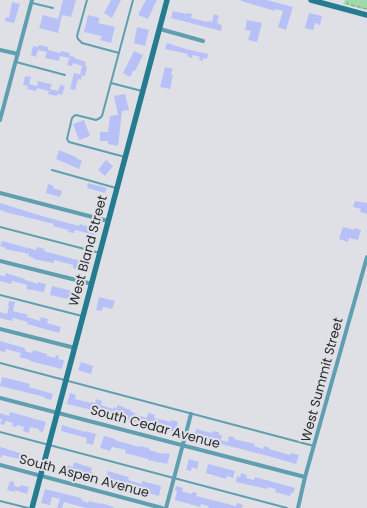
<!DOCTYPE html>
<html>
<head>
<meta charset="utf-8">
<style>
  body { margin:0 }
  canvas { display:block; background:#dfe0e5 }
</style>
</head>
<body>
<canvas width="367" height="508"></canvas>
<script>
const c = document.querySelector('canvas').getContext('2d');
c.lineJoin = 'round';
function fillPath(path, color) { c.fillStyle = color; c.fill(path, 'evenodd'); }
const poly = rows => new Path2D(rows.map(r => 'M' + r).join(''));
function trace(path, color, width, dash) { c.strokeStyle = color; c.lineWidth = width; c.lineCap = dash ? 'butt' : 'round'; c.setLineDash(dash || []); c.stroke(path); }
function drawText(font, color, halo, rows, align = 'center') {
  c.font = font + ' Poppins,sans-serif'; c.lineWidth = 4; c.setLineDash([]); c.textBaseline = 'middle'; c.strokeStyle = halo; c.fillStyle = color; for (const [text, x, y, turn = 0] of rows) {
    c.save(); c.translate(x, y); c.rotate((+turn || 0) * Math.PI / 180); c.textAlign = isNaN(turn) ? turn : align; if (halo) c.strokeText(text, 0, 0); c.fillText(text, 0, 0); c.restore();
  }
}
fillPath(poly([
  [345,0,367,0,367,10,343,4]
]), '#9ddbab');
fillPath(poly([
  [63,0,76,0,71,17,62,15,58,33,39,28,43,15,58,19],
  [111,0,121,0,112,18,104,13],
  [146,0,157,0,148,19,138,15],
  [241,0,267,0,293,7,286,30,278,27,283,11,275,9,275,11,241,1],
  [12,2,20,4,14,23,5,21,6,17,9,18],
  [173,11,187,14,187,13,192,14,191,18,207,22,207,21,212,22,214,14,219,16,217,23,222,25,221,31,171,18],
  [309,13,322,16,320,25,315,23,313,30,305,28],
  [88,15,100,18,98,23,115,27,111,43,100,40,102,36,84,32],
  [247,20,262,23,257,42,248,40,251,31,245,30],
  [137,27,149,30,145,46,134,43],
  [167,43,186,49,208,54,207,59,203,58,203,61,199,60,200,57,193,55,192,58,187,56,188,54,165,49],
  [39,45,48,47,48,50,60,53,61,51,70,53,69,58,60,56,59,61,45,58,47,52,38,50,36,57,31,55,33,46,38,47],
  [134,51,143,55,135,71,133,71,130,77,123,73],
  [70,56,75,57,74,58,86,62,85,66,87,67,85,76,80,75,82,66,73,63,72,66,67,65],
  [165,67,173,69,171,75,173,75,170,89,160,87],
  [74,73,82,75,81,80,78,79,75,90,70,89],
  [25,76,31,77,29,84,37,86,38,81,46,83,52,84,50,89,58,91,60,85,65,86,62,95,58,94,57,96,48,94,49,91,37,88,36,91,27,89,28,86,23,85],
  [125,94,129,110,122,111,118,146,108,144,108,141,100,141,100,132,108,132,110,116,113,116,113,115,118,115,114,96],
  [84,120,90,136,79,140,73,124],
  [59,150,76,157,76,158,82,161,79,169,56,159],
  [106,160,113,166,105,176,98,170],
  [88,183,107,188,105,193,87,188],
  [48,184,54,186,53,188,62,191,60,197,46,193],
  [355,201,367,203,367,214,360,212,361,209,353,207],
  [0,203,42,216,79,226,80,224,97,230,95,235,75,230,74,233,68,232,69,230,53,226,54,224,9,213,0,210],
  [343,227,354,230,354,228,361,230,358,240,349,238,348,242,339,239],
  [2,241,36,250,37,247,45,249,44,251,81,261,81,258,90,261,87,270,77,267,76,269,73,268,73,265,54,260,54,263,33,259,34,258,28,256,29,254,5,249,6,248,0,246],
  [6,273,25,279,25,280,38,284,38,282,46,284,44,292,26,289,27,285,12,281,11,284,0,281,0,275,5,276],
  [52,286,80,293,78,301,50,295],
  [99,297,115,301,112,309,103,307,102,311,96,310],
  [9,301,15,302,13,311,28,315,27,317,40,321,41,317,48,319,47,323,61,327,59,333,27,324,28,322,13,318,12,321,0,318,0,312,7,314,9,306,8,306],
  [0,341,25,348,25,351,32,353,33,350,47,354,47,356,55,358,56,355,59,356,58,359,64,360,62,369,30,361,30,360,19,357,21,353,6,349,5,352,0,351],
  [81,362,93,366,91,374,78,370],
  [2,377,30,384,29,387,53,394,51,400,44,398,45,397,0,386],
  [70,393,76,395,75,399,91,403,91,402,95,403,96,399,102,401,101,405,113,409,114,407,117,408,117,405,124,407,124,408,131,410,130,411,135,413,134,414,147,418,148,413,155,415,154,418,171,422,171,420,178,422,176,432,121,418,100,412,67,404],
  [10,412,46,422,43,432,39,431,39,429,30,427,29,433,23,431,24,427,17,425,16,427,12,426,13,423,6,421,4,425,0,424,2,419,0,419,0,413,9,416],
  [62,425,85,432,85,431,96,434,93,445,86,443,87,438,61,431],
  [196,429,212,433,213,431,219,432,219,435,222,435,221,440,228,442,229,436,234,437,234,439,255,444,254,446,263,449,264,446,270,448,269,449,290,455,291,453,299,455,296,464,268,456,194,437],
  [104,436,115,439,115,440,125,443,139,447,140,446,149,448,149,450,163,454,163,453,170,454,167,464,148,460,148,459,125,453,126,450,112,447,110,451,100,448],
  [0,447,26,455,24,462,19,461,20,459,2,455,1,458,0,457],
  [189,459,199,462,197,469,192,467,191,471,186,470],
  [74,462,92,468,91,472,94,473,92,478,66,471,68,465,73,467],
  [208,464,235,471,233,478,227,476,226,479,206,473],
  [108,471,129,477,128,480,142,484,142,481,161,486,159,496,115,484,115,486,111,485,112,481,106,479],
  [241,473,247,475,246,478,254,480,255,477,295,488,293,493,291,493,290,496,275,492,276,489,268,487,267,489,236,482,237,476,240,477],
  [10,481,14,482,14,486,20,487,21,485,29,487,27,494,15,490,15,492,7,490],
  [176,486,183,488,182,491,184,492,192,494,193,492,197,493,196,496,236,506,237,503,243,505,242,508,208,508,209,506,201,504,200,507,175,500,177,491,175,490],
  [45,489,81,498,81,500,88,503,89,501,101,504,101,503,114,507,114,508,86,508,64,502,62,508,57,508,60,499,52,497,50,505,41,503]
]), '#b8c1f7');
trace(poly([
  [348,5,347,4,349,0],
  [351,5,367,9]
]), '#939498', 1, [4, 2]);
trace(poly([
  [87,0,77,36,78,39,82,43,119,53],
  [32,3,53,8],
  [16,62,65,75],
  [111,83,142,91],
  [125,157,69,142,67,139,72,118,74,116,76,115,96,120,100,118,102,116,133,0],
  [52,170,116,188],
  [0,227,100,253],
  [0,295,82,316],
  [0,363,314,446],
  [0,432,287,508],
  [0,501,28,508]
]), '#5f9fb0', 2);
trace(poly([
  [160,29,203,41],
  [0,50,18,54],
  [0,120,32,0],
  [0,193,108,221],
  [0,261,92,284],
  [0,329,75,348],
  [0,398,305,477],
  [0,465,162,508],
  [166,508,191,414],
  [298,508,305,477,367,257]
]), '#5f9fb0', 4);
trace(poly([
  [311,0,367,15],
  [32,508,167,0]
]), '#257b90', 5.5);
drawText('13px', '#2a2a2c', '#dfe0e5', [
  ["West Bland Street",89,251,-75],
  ["West Summit Street",323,380,-75],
  ["South Cedar Avenue",155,428,15],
  ["South Aspen Avenue",84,477,15]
]);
</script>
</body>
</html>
